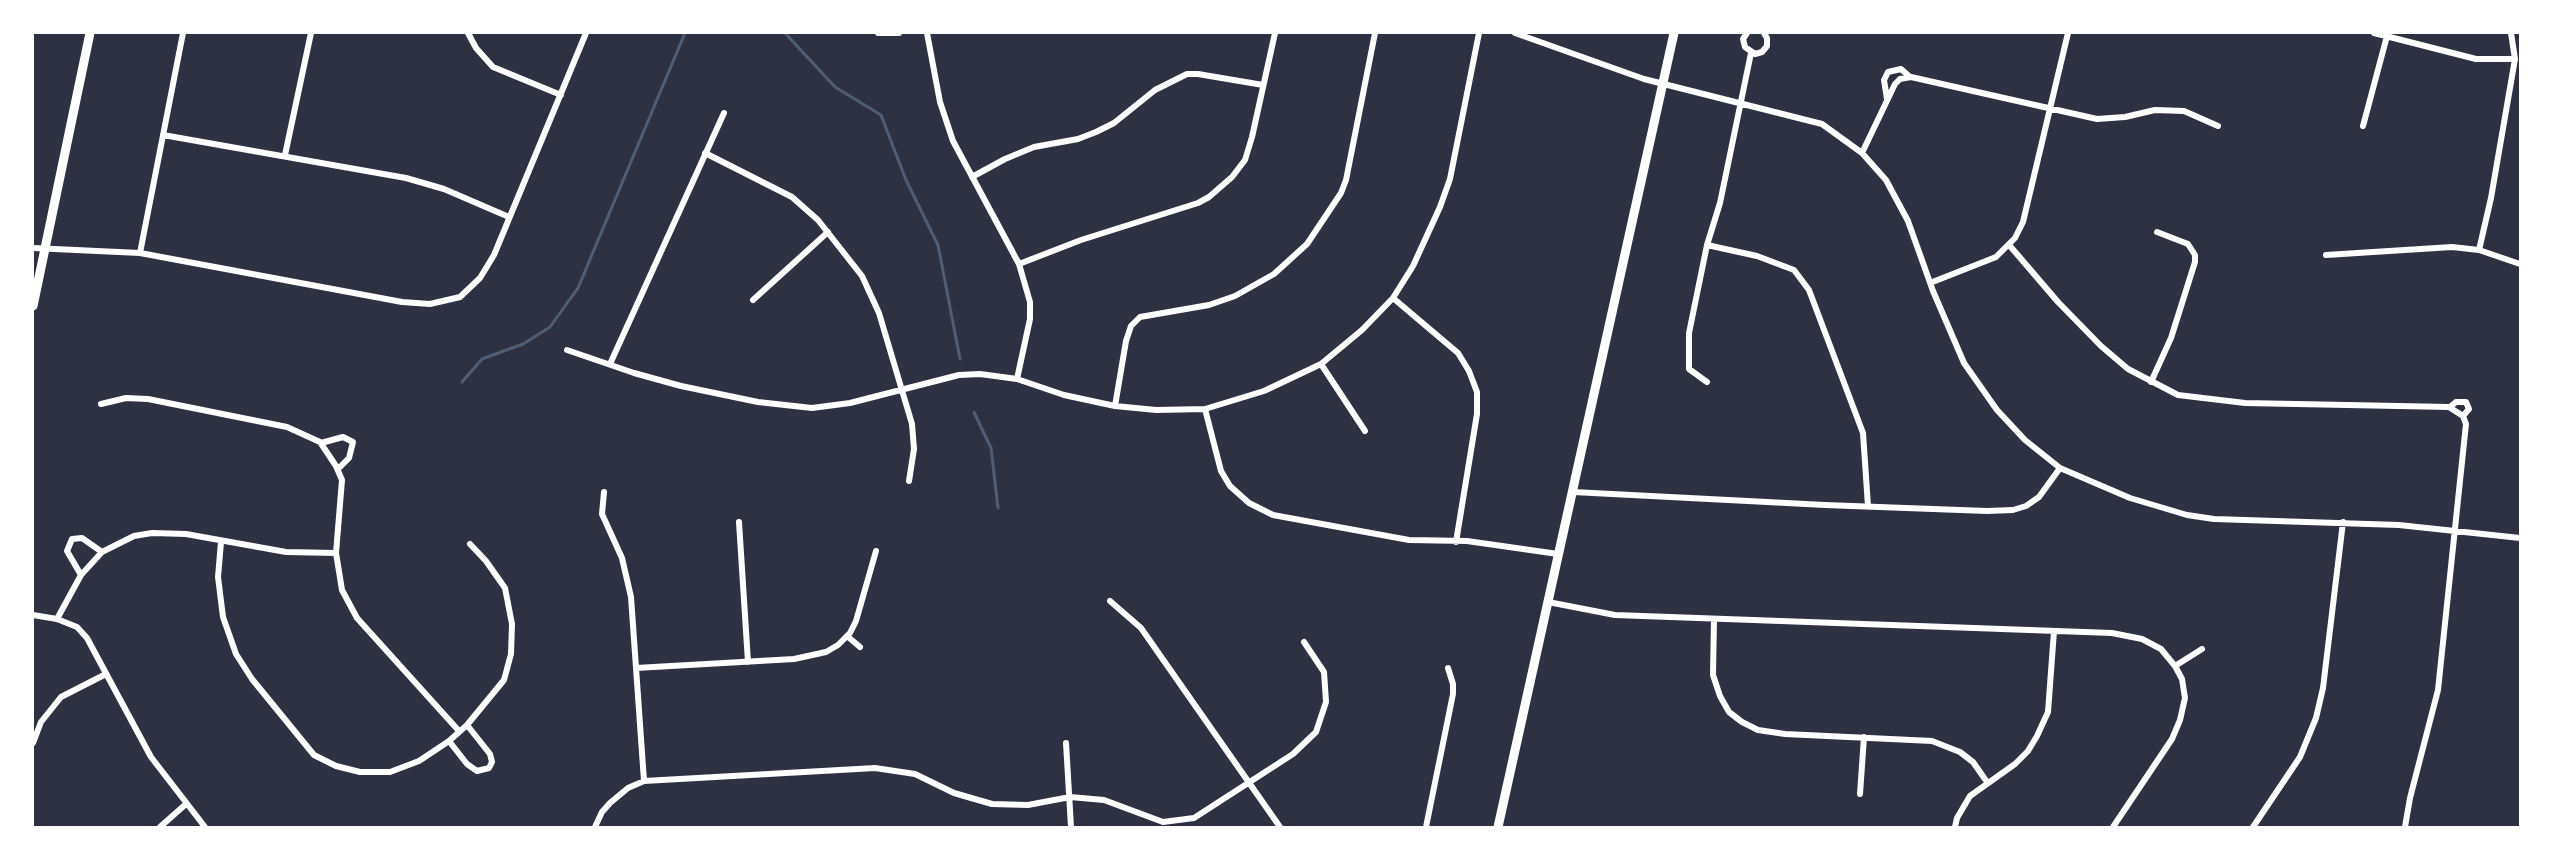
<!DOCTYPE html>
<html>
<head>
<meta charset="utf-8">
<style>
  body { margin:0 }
  #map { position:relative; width:2553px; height:860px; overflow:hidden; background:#2d3142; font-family:"Public Sans",sans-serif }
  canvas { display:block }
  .frame { position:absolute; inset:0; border:34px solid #fff; pointer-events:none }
</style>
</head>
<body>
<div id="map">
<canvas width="2553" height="860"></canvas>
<div class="frame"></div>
</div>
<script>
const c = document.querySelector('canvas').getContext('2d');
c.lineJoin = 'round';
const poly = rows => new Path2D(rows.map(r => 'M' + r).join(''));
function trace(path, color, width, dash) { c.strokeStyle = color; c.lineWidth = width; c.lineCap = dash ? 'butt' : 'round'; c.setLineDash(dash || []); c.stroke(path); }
trace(poly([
  [785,33,835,87,881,115,906,180,938,245,960,359],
  [462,382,482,359,523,344,550,327,578,288,685,33],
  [974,412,991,448,998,508]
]), '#4f5d75', 3);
trace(poly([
  [468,33,476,48,493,67,561,95],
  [878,33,899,33],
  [927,33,940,102,953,141,1019,264,1030,302,1030,319,1017,379],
  [1515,33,1644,79,1822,124,1862,153,1886,180,1908,221,1933,291,1964,363,1997,410,2025,440,2060,468,2130,498,2187,515,2214,519,2399,525,2520,538],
  [1747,33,1743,39,1745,47,1755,54,1762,52,1767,46,1767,38,1764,33],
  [2374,33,2476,59,2515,59],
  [1887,99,1884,80,1888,72,1901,69,1910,77],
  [2363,126,2387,36],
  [163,135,406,178,444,189,509,217],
  [705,153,792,197,818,220,862,276,879,313,912,424,914,449,909,481],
  [1862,153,1895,84,1900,79,1911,77,2097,119,2125,117,2155,110,2184,111,2218,126],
  [285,155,311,33],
  [972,177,1005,159,1034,147,1078,139,1096,132,1114,123,1155,90,1187,74,1198,74,1263,85],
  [1707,245,1757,256,1794,270,1809,290,1863,433,1868,506],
  [2010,246,2058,302,2101,346,2128,369,2178,395,2245,403,2449,407,2463,416,2466,424,2438,690,2410,798,2405,827],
  [33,248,140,253,402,302,430,304,460,297,480,278,494,255,586,33],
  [2479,250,2491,198,2515,59,2511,33],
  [140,253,183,33],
  [2326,255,2452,247,2479,250,2520,264],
  [1019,264,1081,240,1198,203,1209,197,1232,177,1245,160,1252,137,1275,33],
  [1930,283,1996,257,2015,238,2023,222,2068,33],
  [1393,298,1458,353,1469,371,1477,392,1477,414,1456,542],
  [753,300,828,232],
  [567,350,634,373,681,386,758,402,812,408,850,403,959,375,980,374,1017,379,1064,395,1115,406,1156,410,1205,409,1264,391,1321,364,1362,330,1393,298,1413,266,1440,207,1450,179,1479,33],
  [610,364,724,113],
  [1321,364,1365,431],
  [1707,382,1689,369,1689,333,1707,245,1720,203,1751,53],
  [2151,382,2171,338,2195,262,2195,255,2188,244,2157,232],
  [101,404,126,398,148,399,287,427,320,442,336,466,342,480,336,553,342,590,357,618,459,731],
  [1115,406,1126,341,1131,326,1140,317,1209,305,1235,296,1274,274,1307,244,1341,193,1346,180,1375,33],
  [2450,407,2456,402,2466,402,2469,409,2463,416],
  [1205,409,1221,471,1230,486,1249,503,1273,515,1409,540,1467,541,1558,554],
  [321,443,343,437,353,442,349,458,338,469],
  [604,492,602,514,622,558,631,597,644,781],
  [1573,492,1825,505,1987,511,2013,510,2026,506,2039,497,2060,468],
  [739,522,748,662],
  [221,542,218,577,223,617,236,654,252,679,314,755,336,766,360,772,390,772,419,761,449,741,467,725,504,680,511,654,512,624,505,588,486,561,470,544],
  [81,575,67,551,72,539,82,538,102,552],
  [1110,601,1141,628,1280,827],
  [1548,602,1615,615,2112,633,2142,639,2161,649,2175,666,2182,679,2185,698,2180,720,2172,739,2113,827],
  [33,615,57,619,77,627,87,638,151,757,205,827],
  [57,619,81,575,102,552,134,536,152,533,186,534,286,552,336,553],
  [1714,619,1713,675,1720,696,1729,712,1742,722,1758,730,1785,734,1932,741,1960,752,1973,762,1987,782],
  [847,636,860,647],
  [2175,666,2202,649],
  [636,668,794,659,826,652,838,645,850,633,856,621,876,551],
  [449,741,467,764,477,771,489,768,492,762,490,754,467,725],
  [33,743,41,722,61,697,106,674],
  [1066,743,1071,827],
  [1860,794,1864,737],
  [160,827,186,804],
  [595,827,602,812,610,803,628,788,644,781,875,768,915,774,954,793,992,804,1028,805,1070,797,1104,800,1163,822,1194,818,1293,754,1316,732,1326,702,1324,672,1304,642],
  [1426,827,1453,694,1453,684,1448,668],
  [1955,827,1957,818,1970,796,2015,764,2028,751,2037,736,2048,712,2054,631],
  [2253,827,2300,757,2316,718,2323,688,2343,522]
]), '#fff', 6);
trace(poly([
  [1498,827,1674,33]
]), '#fff', 9);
trace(poly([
  [33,306,90,33]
]), '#fff', 9);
</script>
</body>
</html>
